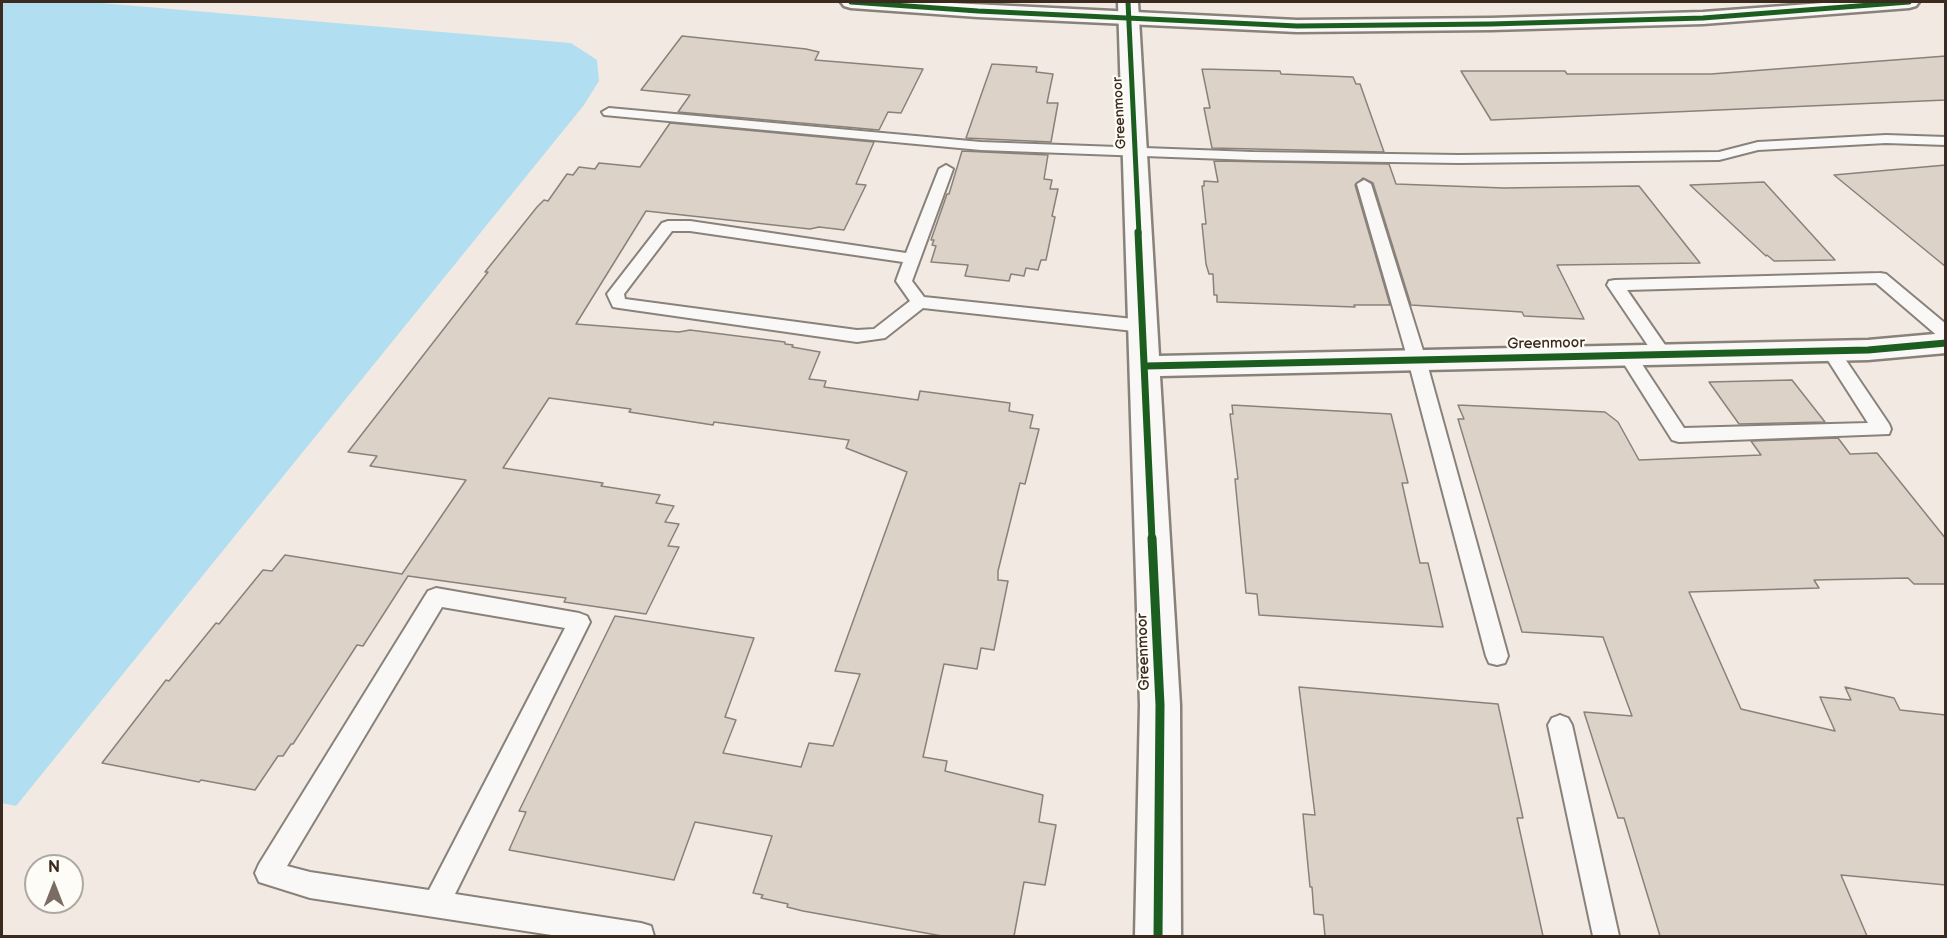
<!DOCTYPE html>
<html>
<head>
<meta charset="utf-8">
<style>
  body { margin:0 }
  #map { position:relative; width:1947px; height:938px; overflow:hidden; background:#f2eae2; font-family:"Balsamiq Sans",sans-serif }
  canvas { display:block }
  .frame { position:absolute; inset:0; border:3px solid #3b2a1e; pointer-events:none }
  .north { position:absolute; left:24px; top:854px; width:60px; height:60px; box-sizing:border-box; background:#fdfcf7; border:2px solid #afa8a0; border-radius:50%; rotate:0deg; font-size:16px; font-weight:700; line-height:24px; text-align:center; color:#3b2a1e }
  .north::after { content:''; display:block; margin:auto; width:21px; height:27px; background:#7b6d63; clip-path:polygon(50% 0,100% 100%,50% 72%,0 100%) }
</style>
</head>
<body>
<div id="map">
<canvas width="1947" height="938"></canvas>
<div class="frame"></div>
<div class="north">N</div>
</div>
<script>
const c = document.querySelector('canvas').getContext('2d');
c.lineJoin = 'round';
function fillPath(path, color) { c.fillStyle = color; c.fill(path, 'evenodd'); }
const poly = rows => new Path2D(rows.map(r => 'M' + r).join(''));
function trace(path, color, width, dash) { c.strokeStyle = color; c.lineWidth = width; c.lineCap = dash ? 'butt' : 'round'; c.setLineDash(dash || []); c.stroke(path); }
function drawText(font, color, halo, rows, align = 'center') {
  c.font = font + ' "Balsamiq Sans",sans-serif'; c.lineWidth = 4.5; c.setLineDash([]); c.textBaseline = 'middle'; c.strokeStyle = halo; c.fillStyle = color; for (const [text, x, y, turn = 0] of rows) {
    c.save(); c.translate(x, y); c.rotate((+turn || 0) * Math.PI / 180); c.textAlign = isNaN(turn) ? turn : align; if (halo) c.strokeText(text, 0, 0); c.fillText(text, 0, 0); c.restore();
  }
}
fillPath(poly([
  [2,2,89,2,571,43,597,60,599,81,584,105,16,806,2,803]
]), '#b2def2');
const building = poly([
  [682,36,806,49,819,52,815,60,923,69,901,113,888,112,879,130,678,112,690,95,641,90,682,36],
  [1946,56,1946,100,1491,120,1461,71,1565,71,1567,74,1711,74,1946,56],
  [992,64,1037,67,1036,72,1053,74,1047,103,1058,103,1051,142,966,138,992,64],
  [1202,69,1280,71,1281,74,1353,77,1356,84,1360,84,1384,152,1212,148,1204,108,1210,108,1202,69],
  [670,123,874,142,856,184,866,185,844,230,819,227,810,229,646,211,576,324,679,332,690,330,785,342,785,344,793,345,792,347,820,352,809,379,826,381,824,387,918,400,920,391,1010,403,1009,411,1033,415,1030,428,1039,429,1025,484,1020,483,998,571,998,580,1008,581,994,650,981,648,977,669,944,664,923,757,947,761,945,771,1043,795,1039,822,1056,825,1045,885,1024,882,1014,936,942,936,803,911,787,907,788,904,761,898,763,895,753,893,772,836,695,822,674,880,509,850,526,812,519,811,615,616,754,638,725,717,736,720,723,753,801,767,809,743,833,746,860,674,835,671,907,472,846,448,849,440,714,422,713,425,629,412,631,409,549,398,503,468,603,483,601,486,660,495,656,503,674,506,665,522,679,524,668,546,679,547,646,614,564,602,566,598,408,576,363,646,357,645,293,744,291,744,283,756,278,756,255,790,201,780,199,782,102,763,166,680,169,681,216,623,219,624,263,570,272,571,285,555,402,574,466,480,370,466,377,456,348,452,488,272,485,272,537,207,544,200,548,201,567,174,573,175,579,167,595,169,599,163,640,167,670,123],
  [962,151,1048,155,1044,179,1052,180,1050,189,1058,189,1052,216,1055,217,1046,260,1041,260,1038,270,1026,268,1024,276,1011,274,1009,281,965,276,968,265,931,262,936,246,932,245,934,240,931,240,947,194,949,194,962,151],
  [1214,161,1389,164,1396,184,1504,188,1639,186,1700,263,1557,265,1584,319,1524,316,1522,312,1411,305,1373,183,1363,178,1355,185,1390,305,1354,305,1355,307,1217,302,1217,295,1214,295,1213,274,1209,274,1206,264,1202,224,1206,224,1202,186,1204,186,1204,181,1218,182,1214,161],
  [1946,165,1946,267,1834,175,1946,165],
  [1764,182,1835,260,1774,261,1767,255,1766,256,1690,185,1764,182],
  [1792,380,1825,422,1739,424,1709,382,1792,380],
  [1232,405,1391,414,1408,483,1402,483,1420,563,1428,563,1443,627,1259,615,1257,594,1246,593,1235,479,1238,479,1230,414,1233,414,1232,405],
  [1458,405,1605,412,1618,422,1639,460,1761,455,1751,441,1838,438,1850,454,1877,453,1946,539,1946,584,1914,584,1908,578,1814,580,1819,588,1689,592,1741,709,1835,731,1820,697,1851,700,1845,687,1894,698,1900,710,1946,715,1946,885,1841,875,1867,936,1660,936,1624,818,1618,818,1584,712,1632,716,1603,637,1522,632,1458,419,1464,419,1458,405],
  [1299,687,1498,704,1523,818,1517,818,1543,936,1325,936,1323,915,1314,914,1312,887,1310,887,1303,814,1315,815,1299,687]
]);
fillPath(building, '#ddd2c7');
trace(building, '#88827b', 1.5);
const lane = poly([
  [609,108,981,142,1253,152,1459,155,1719,152,1758,142,1886,135,1946,137,1946,145,1886,143,1758,150,1719,160,1459,163,1253,160,981,150,604,115,602,112,609,108],
  [946,165,953,169,912,281,924,297,1143,320,1149,322,1152,326,1149,330,1143,332,923,308,885,338,857,342,619,308,613,307,607,294,662,223,668,221,690,221,906,253,939,169,946,165],
  [672,231,690,231,903,262,896,281,910,301,874,329,857,330,625,299,624,294,672,231],
  [1364,180,1371,184,1426,360,1508,656,1505,663,1497,665,1489,663,1486,656,1408,360,1357,184,1364,180],
  [1880,273,1886,274,1946,324,1946,340,1940,338,1876,283,1627,290,1672,355,1669,359,1663,361,1657,359,1607,285,1609,281,1615,280,1880,273],
  [1831,345,1837,347,1889,424,1891,429,1889,434,1679,442,1672,440,1619,356,1622,352,1628,350,1634,352,1684,428,1868,423,1822,351,1825,347,1831,345],
  [436,588,579,613,587,616,590,622,455,894,641,923,651,926,654,936,558,936,310,898,259,882,255,873,259,864,428,591,436,588],
  [442,607,565,628,429,890,310,872,287,866,442,607],
  [1560,715,1568,718,1572,725,1619,936,1593,936,1548,725,1552,718,1560,715]
]);
const street = poly([
  [1118,2,1138,2,1159,356,1868,340,1946,333,1946,353,1868,360,1160,376,1180,705,1181,936,1135,936,1140,705,1118,2]
]);
const secondary = poly([
  [841,2,931,2,1297,20,1491,18,1703,12,1836,2,1919,2,1916,6,1909,8,1703,24,1491,30,1297,32,978,17,851,8,844,6,841,2]
]);
trace(lane, '#88827b', 4);
trace(street, '#88827b', 5);
trace(secondary, '#88827b', 5);
fillPath(lane, '#faf8f6');
fillPath(street, '#faf8f6');
fillPath(secondary, '#faf8f6');
trace(poly([
  [851,2,978,11,1297,26,1491,24,1703,18,1909,2],
  [1128,2,1139,234]
]), '#1b5e20', 5);
trace(poly([
  [1138,232,1152,539],
  [1146,366,1868,350,1946,343]
]), '#1b5e20', 7);
trace(poly([
  [1152,538,1160,705,1158,936]
]), '#1b5e20', 9);
drawText('14px', '#3b2a1e', '#fdfcf7', [
  ["Greenmoor",1120,113,-93]
]);
drawText('15px', '#3b2a1e', '#fdfcf7', [
  ["Greenmoor",1546,344,-1],
  ["Greenmoor",1144,652,-92]
]);
</script>
</body>
</html>
